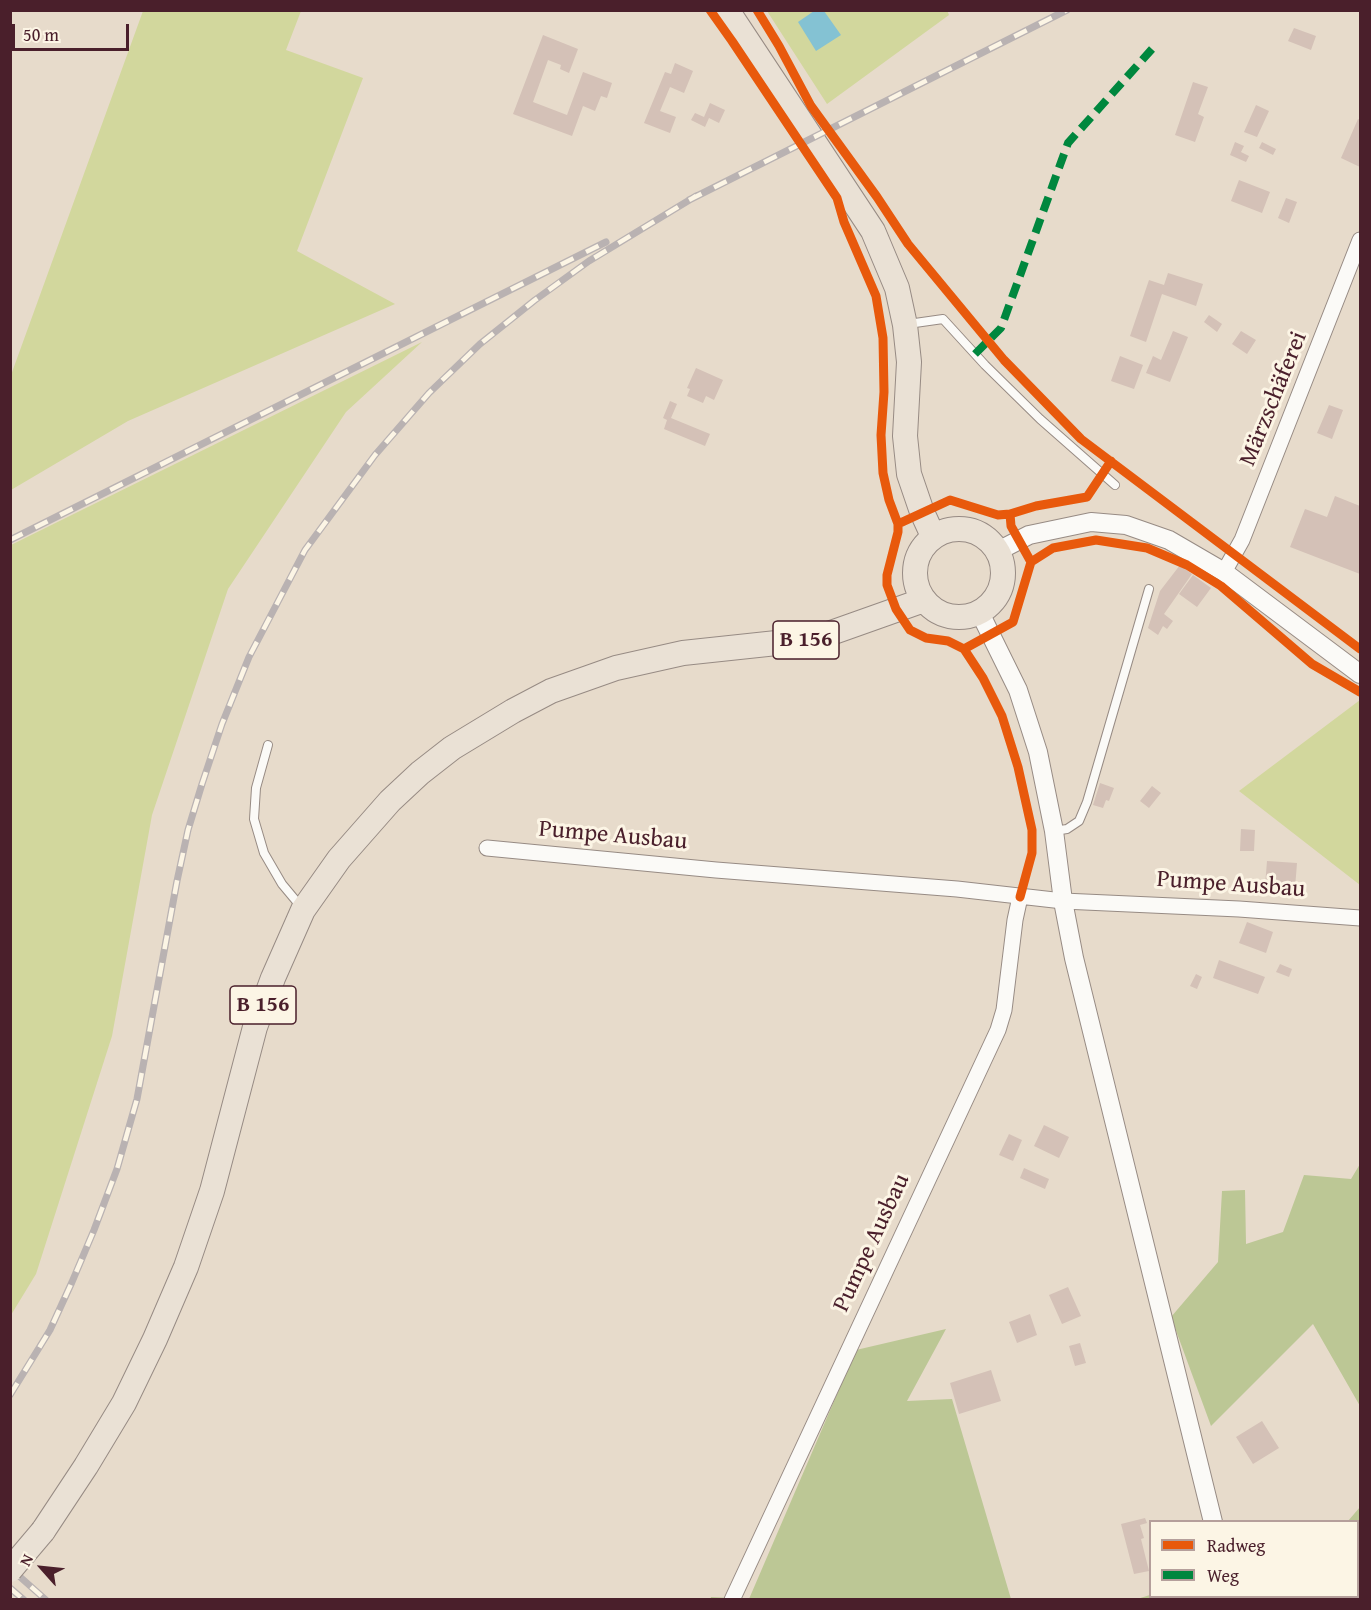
<!DOCTYPE html>
<html>
<head>
<meta charset="utf-8">
<style>
  body { margin:0 }
  #map { position:relative; width:1371px; height:1610px; overflow:hidden; background:#e7dbcb; font-family:"Gentium Book Plus",serif }
  canvas { display:block }
  .frame { position:absolute; inset:0; border:12px solid #4a1f2b; pointer-events:none }
  .legend { position:absolute; left:1149px; top:1520px; width:210px; height:78px; box-sizing:border-box; background:#fcf5e5; border:2px solid #b59f9b; margin:0; padding:8px 10px; list-style:none; font-size:18px; color:#4a1f2b }
  .legend li { display:flex; align-items:center; gap:12px; height:30px }
  .legend b { width:30px; border:2px solid #b59f9b }
  .north { position:absolute; left:12px; top:1538px; width:60px; height:60px; -webkit-text-stroke:4px #fcf5e5; paint-order:stroke; rotate:297deg; font-size:16px; font-weight:700; line-height:24px; text-align:center; color:#4a1f2b }
  .north::after { content:''; display:block; margin:auto; width:21px; height:27px; background:#4a1f2b; clip-path:polygon(50% 0,100% 100%,50% 72%,0 100%) }
  .scale { position:absolute; left:12px; top:24px; width:117px; height:27px; box-sizing:border-box; border:3px solid #4a1f2b; border-top:0; padding-left:8px; font-size:18px; line-height:21px; white-space:nowrap; color:#4a1f2b; -webkit-text-stroke:4px #fcf5e5; paint-order:stroke }
</style>
</head>
<body>
<div id="map">
<canvas width="1371" height="1610"></canvas>
<div class="frame"></div>
<ul class="legend">
<li><b style="height:8px;background:#e8590c"></b>Radweg</li>
<li><b style="height:8px;background:#00873e"></b>Weg</li>
</ul>
<div class="north">N</div>
<div class="scale">50 m</div>
</div>
<script>
const c = document.querySelector('canvas').getContext('2d');
c.lineJoin = 'round';
function fillPath(path, color) { c.fillStyle = color; c.fill(path, 'evenodd'); }
const poly = rows => new Path2D(rows.map(r => 'M' + r).join(''));
function trace(path, color, width, dash) { c.strokeStyle = color; c.lineWidth = width; c.lineCap = dash ? 'butt' : 'round'; c.setLineDash(dash || []); c.stroke(path); }
function drawText(font, color, halo, rows, align = 'center') {
  c.font = font + ' "Gentium Book Plus",serif'; c.lineWidth = 6; c.setLineDash([]); c.textBaseline = 'middle'; c.strokeStyle = halo; c.fillStyle = color; for (const [text, x, y, turn = 0] of rows) {
    c.save(); c.translate(x, y); c.rotate((+turn || 0) * Math.PI / 180); c.textAlign = isNaN(turn) ? turn : align; if (halo) c.strokeText(text, 0, 0); c.fillText(text, 0, 0); c.restore();
  }
}
fillPath(poly([
  [947,10,949,15,827,104,767,11],
  [143,11,301,11,286,50,363,78,297,251,395,304,128,421,11,490,11,375],
  [422,342,346,412,228,589,152,815,112,1036,36,1274,11,1315,11,545],
  [1360,700,1360,885,1239,791]
]), '#d2d79d');
fillPath(poly([
  [1360,1164,1360,1406,1313,1324,1211,1426,1171,1317,1218,1262,1222,1191,1245,1190,1246,1244,1283,1232,1304,1175,1351,1179],
  [946,1329,907,1401,952,1399,1011,1599,710,1600,711,1597,749,1599,856,1350],
  [1360,1507,1360,1599,1278,1599,1281,1596,1358,1596,1358,1522,1348,1521],
  [1150,1595,1150,1596,1214,1597,1215,1599,1137,1599]
]), '#bcc795');
fillPath(poly([
  [814,11,824,11,841,35,816,51,798,22]
]), '#84c2d3');
fillPath(poly([
  [1294,28,1316,36,1311,50,1288,41],
  [543,35,578,49,569,73,560,69,561,65,548,60,533,102,567,115,583,72,612,83,607,98,601,96,595,111,583,106,572,136,513,114],
  [675,63,693,71,684,93,670,87,660,111,676,117,670,133,644,123,665,72,671,74],
  [1193,82,1208,87,1198,114,1204,117,1195,142,1175,135],
  [710,103,725,110,719,123,709,118,705,127,691,120,695,113,704,117],
  [1256,105,1269,111,1257,137,1244,132],
  [1358,119,1360,120,1360,167,1341,158],
  [1235,142,1244,146,1241,152,1249,156,1246,162,1230,155],
  [1262,142,1276,149,1273,155,1259,148],
  [1239,180,1270,192,1262,213,1231,201],
  [1286,198,1297,202,1289,223,1278,218],
  [1168,273,1203,284,1196,306,1162,294,1146,342,1130,336,1149,280,1164,285],
  [1209,315,1222,324,1217,332,1204,322],
  [1173,331,1188,337,1170,382,1146,373,1153,356,1161,360],
  [1241,331,1256,340,1247,354,1232,344],
  [1120,356,1143,365,1134,389,1111,381],
  [696,368,723,380,714,400,706,396,703,403,687,396,690,389,687,388],
  [670,401,677,404,671,418,710,434,705,446,664,429,667,420,663,418],
  [1329,405,1343,410,1332,439,1317,433],
  [1335,496,1360,506,1360,574,1290,547,1305,509,1327,517],
  [1180,565,1192,574,1164,614,1173,621,1167,629,1163,626,1158,635,1148,628,1160,591],
  [1193,575,1211,588,1197,607,1179,594],
  [1100,783,1114,788,1109,801,1106,800,1103,808,1093,805],
  [1152,786,1161,793,1149,808,1140,801],
  [1241,829,1255,830,1254,851,1240,851],
  [1267,861,1297,863,1295,888,1265,886],
  [1247,922,1273,932,1266,953,1239,943],
  [1219,960,1265,977,1258,994,1213,978],
  [1280,964,1292,969,1289,977,1276,972],
  [1196,974,1202,977,1197,989,1190,986],
  [1044,1125,1069,1137,1059,1158,1034,1146],
  [1009,1134,1022,1140,1013,1161,999,1155],
  [1024,1168,1049,1179,1045,1189,1020,1178],
  [1068,1287,1081,1316,1062,1324,1049,1295],
  [1030,1314,1037,1335,1017,1343,1009,1322],
  [1080,1343,1086,1363,1075,1366,1069,1346],
  [991,1370,1001,1401,959,1414,950,1383],
  [1262,1421,1279,1448,1253,1464,1236,1437],
  [1145,1518,1147,1523,1140,1525,1144,1538,1141,1539,1149,1571,1134,1574,1121,1524]
]), '#d4c1b7');
const service = poly([
  [908,324,943,319,985,365,1040,419,1115,485],
  [268,745,256,788,254,819,264,853,282,884,302,908],
  [1054,831,1067,829,1079,821,1087,802,1149,589]
]);
const minor = poly([
  [1224,572,1242,540,1360,240],
  [487,848,716,870,957,889,1063,901,1239,909,1360,918],
  [732,1600,998,1030,1004,1010,1015,920,1020,897]
]);
const tertiary = poly([
  [998,551,1029,535,1091,522,1126,525,1169,540,1224,572,1360,674],
  [980,613,1018,690,1038,752,1054,831,1063,901,1074,958,1213,1522],
  [1232,1596,1233,1600]
]);
const primary = poly([
  [727,10,873,231,897,288,905,325,909,362,905,436,909,474,922,512,933,536],
  '915 573a44 44 0 1 1 88 0a44 44 0 1 1-88 0Z',
  [43,1531,86,1466,124,1403,155,1339,186,1267,212,1191,255,1027,273,978,303,910,339,859,390,801,420,773,452,748,513,711,551,691,616,668,683,653,814,639,924,600]
]);
trace(service, '#978b84', 10);
trace(minor, '#978b84', 17);
trace(tertiary, '#978b84', 20);
trace(primary, '#978b84', 26);
trace(service, '#fbfaf7', 8);
trace(minor, '#fbfaf7', 15);
trace(tertiary, '#fbfaf7', 18);
trace(primary, '#eae1d5', 24);
const rail = poly([
  [689,200,1067,10],
  [10,540,606,242],
  [10,1395,50,1330,72,1282,94,1230,117,1169,137,1099,177,881,188,830,202,784,222,724,249,657,305,550,375,455,429,393,480,344,535,300,589,261,696,196],
  [10,1568,46,1600],
  [10,1588,24,1600]
]);
trace(rail, '#b9b2b2', 7);
trace(rail, '#fcf5e5', 4.5, [14]);
const primaryBridge = poly([
  [10,1570,43,1531]
]);
trace(primaryBridge, '#978b84', 26, []);
trace(primaryBridge, '#eae1d5', 24);
trace(poly([
  [975,354,1001,328,1068,143,1152,49]
]), '#00873e', 8, [15, 8]);
trace(poly([
  [710,10,732,41,837,198,844,222,876,296,883,338,884,392,881,435,883,473,889,500,898,524,898,532,887,575,887,585,896,609,910,630,926,638,948,641,964,649,983,678,1002,716,1018,767,1032,830,1032,853,1020,897],
  [757,10,779,46,811,106,877,197,908,244,1004,360,1081,439,1360,649],
  [1010,514,1036,506,1087,497,1111,461],
  [898,524,950,500,998,515,1010,514,1011,526,1031,562],
  [964,649,1013,622,1031,562,1053,548,1096,540,1147,548,1187,565,1221,586,1312,664,1360,692]
]), '#e8590c', 9);
for (const [x, y, w] of [
  [806,640,66],
  [263,1005,66]
]) { const box = new Path2D(); box.roundRect(x - w / 2, y - 19, w, 38, 4.5); c.fillStyle = '#fcf5e5'; c.fill(box); trace(box, '#4a1f2b', 1.5); }
drawText('bold 22px', '#4a1f2b', null, [
  ["B 156",806,640],
  ["B 156",263,1005]
]);
drawText('24px', '#4a1f2b', '#fcf5e5', [
  ["Märzschäferei",1274,399,-68],
  ["Pumpe Ausbau",613,836,5],
  ["Pumpe Ausbau",1231,885,4],
  ["Pumpe Ausbau",872,1243,-65]
]);
</script>
</body>
</html>
